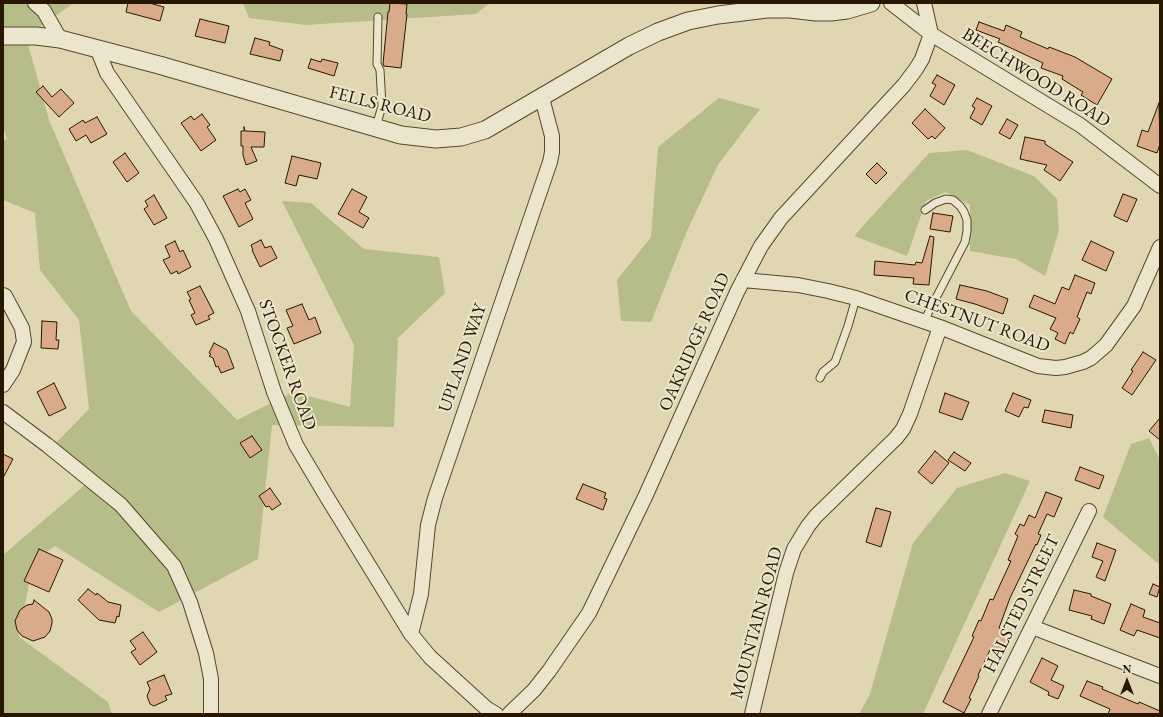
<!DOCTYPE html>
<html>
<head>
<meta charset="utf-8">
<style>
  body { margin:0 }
  #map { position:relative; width:1163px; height:717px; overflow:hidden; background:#e0d7b2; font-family:"EB Garamond",serif }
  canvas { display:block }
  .frame { position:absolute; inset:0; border:4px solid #281700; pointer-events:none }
  .north { position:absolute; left:1107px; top:661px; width:40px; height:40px; -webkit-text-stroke:3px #ebe5cd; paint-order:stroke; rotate:0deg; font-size:11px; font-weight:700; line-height:16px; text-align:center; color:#281700 }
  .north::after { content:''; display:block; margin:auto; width:14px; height:18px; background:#281700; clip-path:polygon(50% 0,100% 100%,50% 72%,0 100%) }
</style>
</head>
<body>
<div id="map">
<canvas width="1163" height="717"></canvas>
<div class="frame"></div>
<div class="north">N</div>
</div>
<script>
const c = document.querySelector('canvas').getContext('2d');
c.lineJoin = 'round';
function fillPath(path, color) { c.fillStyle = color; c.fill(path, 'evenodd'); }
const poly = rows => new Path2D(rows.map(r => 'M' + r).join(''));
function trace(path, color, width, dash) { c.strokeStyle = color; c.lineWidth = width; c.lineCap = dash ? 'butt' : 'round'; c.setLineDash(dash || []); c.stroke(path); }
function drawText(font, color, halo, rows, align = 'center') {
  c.font = font + ' "EB Garamond",serif'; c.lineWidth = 4; c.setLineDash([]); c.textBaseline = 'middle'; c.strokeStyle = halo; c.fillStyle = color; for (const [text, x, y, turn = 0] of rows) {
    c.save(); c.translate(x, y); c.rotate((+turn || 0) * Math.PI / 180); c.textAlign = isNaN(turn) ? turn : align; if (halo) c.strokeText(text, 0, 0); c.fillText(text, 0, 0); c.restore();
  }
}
fillPath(poly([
  [3,3,74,3,26,37,49,120,131,311,237,420,293,392,350,407,354,345,282,201,311,203,364,249,439,257,445,293,398,338,394,427,272,425,258,559,159,612,55,546,33,562,19,637,108,702,112,714,3,714,3,555,92,479,51,448,89,409,79,320,40,270,35,213,3,200,3,140,7,139,3,126],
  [243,3,490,3,476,14,306,25,249,18],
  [719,98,760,109,718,165,687,231,651,322,621,321,617,280,651,237,658,147],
  [967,150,1034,176,1057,199,1059,231,1045,276,1016,259,970,251,970,205,946,192,926,201,907,256,854,236,929,153],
  [1149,438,1160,460,1160,565,1103,517,1131,444],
  [1005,473,1030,481,923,714,859,714,870,694,913,543,957,488]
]), '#b6bd89');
const building = poly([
  [128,3,149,3,164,7,160,21,126,12,128,3],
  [390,3,407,4,406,14,407,14,401,68,384,66,383,64,388,12,389,12,390,3],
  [200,19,229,26,225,43,195,36,200,19],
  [979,22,1004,31,1006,25,1022,32,1020,37,1048,49,1049,47,1075,57,1112,79,1097,105,1081,95,1083,92,1062,79,1063,76,1041,68,1043,63,998,42,1000,39,976,30,979,22],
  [255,38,270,42,269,45,283,50,280,61,250,54,255,38],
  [311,59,321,62,322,59,338,63,334,76,308,68,311,59],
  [937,75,955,85,944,105,930,96,936,85,932,83,937,75],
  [43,86,52,97,61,89,74,103,59,117,36,92,43,86],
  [977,98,992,106,982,125,970,118,975,108,972,106,977,98],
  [1159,103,1160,144,1157,153,1137,146,1142,130,1148,132,1159,103],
  [925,109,945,128,935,139,932,136,928,139,912,123,925,109],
  [202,114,210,125,207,127,216,140,201,151,181,123,191,116,194,120,202,114],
  [97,117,107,134,91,143,86,135,76,141,69,129,83,120,85,123,97,117],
  [1007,119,1018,125,1010,139,999,133,1007,119],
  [244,127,245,131,265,132,264,147,251,147,257,161,246,165,243,155,243,146,241,146,241,131,244,131,244,127],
  [1025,137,1045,141,1045,144,1073,162,1060,181,1044,170,1047,165,1020,159,1025,137],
  [125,153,139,173,127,182,113,162,125,153],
  [292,156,321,163,317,179,299,175,296,186,285,183,292,156],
  [877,163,887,173,876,184,866,174,877,163],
  [238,189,240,192,245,189,251,200,245,203,253,219,239,227,223,196,238,189],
  [352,189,367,197,359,212,369,218,363,228,338,214,352,189],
  [1123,194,1137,199,1127,222,1114,216,1123,194],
  [154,195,167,218,154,225,144,209,148,206,145,201,154,195],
  [933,213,953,216,950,232,930,229,933,213],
  [930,236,934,237,929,285,913,284,914,278,874,275,875,261,915,265,916,262,922,263,930,236],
  [261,240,265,248,271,246,277,258,260,267,252,250,253,250,251,245,261,240],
  [175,241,180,252,183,250,191,267,178,274,177,271,171,274,163,260,170,257,165,246,175,241],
  [1091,241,1114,252,1106,271,1082,260,1091,241],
  [1075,275,1095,283,1091,294,1087,292,1077,317,1080,319,1073,334,1070,332,1065,344,1055,339,1058,333,1050,329,1056,318,1029,307,1034,295,1055,304,1062,287,1069,290,1075,275],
  [960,285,987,291,1008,299,1003,314,975,304,956,299,960,285],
  [200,286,214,313,208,316,210,319,196,325,191,315,195,313,189,300,191,299,187,292,200,286],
  [302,304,309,320,315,317,321,333,294,344,287,328,293,326,286,310,302,304],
  [42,321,57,322,56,340,59,340,58,349,41,348,42,321],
  [214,343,227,350,234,368,221,373,218,366,216,367,213,358,209,356,211,354,209,353,214,343],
  [1143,352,1156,360,1132,395,1122,388,1133,371,1131,370,1143,352],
  [54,383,66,408,49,416,37,392,54,383],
  [945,393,969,402,962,420,939,412,945,393],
  [1013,393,1031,400,1028,408,1024,407,1019,417,1005,411,1013,393],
  [1045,410,1073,415,1071,428,1042,422,1045,410],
  [1160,418,1160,440,1149,431,1160,418],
  [252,436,262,450,250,458,240,443,252,436],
  [935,451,949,463,932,484,918,472,935,451],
  [954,452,971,463,965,471,948,460,954,452],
  [3,454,13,459,3,478,3,454],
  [1080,467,1104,476,1099,489,1075,480,1080,467],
  [583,484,606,493,604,498,607,499,603,510,576,499,583,484],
  [270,488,281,504,272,510,269,506,266,507,259,496,270,488],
  [1046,492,1062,498,1054,517,1047,514,1038,534,1041,535,1037,545,1036,544,1010,598,999,628,1004,630,1002,633,1008,636,1007,638,1011,640,1004,655,991,648,978,675,979,676,969,698,971,699,964,713,943,702,974,637,972,636,979,620,981,621,990,599,993,600,1011,561,1008,560,1018,536,1015,534,1020,524,1024,526,1029,515,1035,518,1046,492],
  [876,508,891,512,881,547,866,542,876,508],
  [1097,543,1116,550,1105,581,1096,577,1103,561,1092,557,1097,543],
  [39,549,63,560,49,592,24,581,39,549],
  [1153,584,1160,587,1157,597,1149,594,1153,584],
  [88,589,96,595,97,593,108,602,121,605,119,617,117,616,115,623,99,620,78,600,88,589],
  [1074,590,1091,594,1091,596,1111,604,1104,624,1091,619,1092,616,1069,610,1074,590],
  [34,600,49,612,52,619,52,623,50,631,45,637,33,641,22,636,17,630,15,621,20,610,27,605,33,604,34,600],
  [1131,604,1145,610,1143,617,1160,623,1160,638,1137,630,1134,636,1120,630,1131,604],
  [143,632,157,652,140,665,131,652,136,649,130,641,143,632],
  [1042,658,1058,666,1051,680,1064,686,1058,699,1048,695,1049,692,1030,682,1042,658],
  [164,675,172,694,165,696,167,700,154,706,150,704,147,696,150,689,147,682,164,675],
  [1087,681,1103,687,1102,689,1138,704,1139,702,1160,711,1160,714,1108,714,1110,709,1080,696,1087,681]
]);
fillPath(building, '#daab88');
trace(building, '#281700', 1);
const service = poly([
  [376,127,382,106,380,70,377,64,378,17],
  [924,321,965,242,967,231,967,220,964,212,960,206,953,200,946,199,935,203,925,210],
  [820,378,823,372,835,362,848,326,856,298]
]);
const minor = poly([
  [35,3,44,11,60,39],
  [891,3,931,34,1080,125,1160,186],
  [97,48,107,73,196,202,216,239,248,311,274,392,296,445,325,494,411,634,430,657,486,708,496,714],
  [743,280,798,285,828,291,856,298,940,327,1038,366,1056,368,1065,367,1083,362,1091,358,1106,345,1134,306,1160,247],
  [3,295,5,296,22,328,24,342,13,370,3,385],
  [3,412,47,445,121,505,174,566,190,602,206,653,211,679,211,714],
  [1032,627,1160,676],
  [411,634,421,594,428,525,435,498,550,162,552,152,552,136,542,98],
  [509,714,534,690,549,671,589,613,645,497,737,292,761,246,781,218,904,85,916,69,922,59,931,34,924,3],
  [752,714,786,573,794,549,808,526,816,516,896,438,903,429,910,414,940,327],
  [989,714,1089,511]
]);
const tertiary = poly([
  [3,36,36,36,60,39,159,65,401,135,436,139,461,137,485,130,629,46,658,32,688,21,718,15,767,9,790,9,816,12,831,12,847,10,871,3]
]);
trace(service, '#56472c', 9);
trace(minor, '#56472c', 16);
trace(tertiary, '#56472c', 19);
trace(service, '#ebe5cd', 7);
trace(minor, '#ebe5cd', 14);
trace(tertiary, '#ebe5cd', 17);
drawText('18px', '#281700', '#ebe5cd', [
  ["BEECHWOOD ROAD",1036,78,32],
  ["FELLS ROAD",380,105,14],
  ["CHESTNUT ROAD",977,321,20],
  ["OAKRIDGE ROAD",695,342,-66],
  ["UPLAND WAY",463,358,-71],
  ["STOCKER ROAD",287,365,70],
  ["HALSTED STREET",1022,604,-64],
  ["MOUNTAIN ROAD",757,623,-75]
]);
</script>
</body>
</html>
